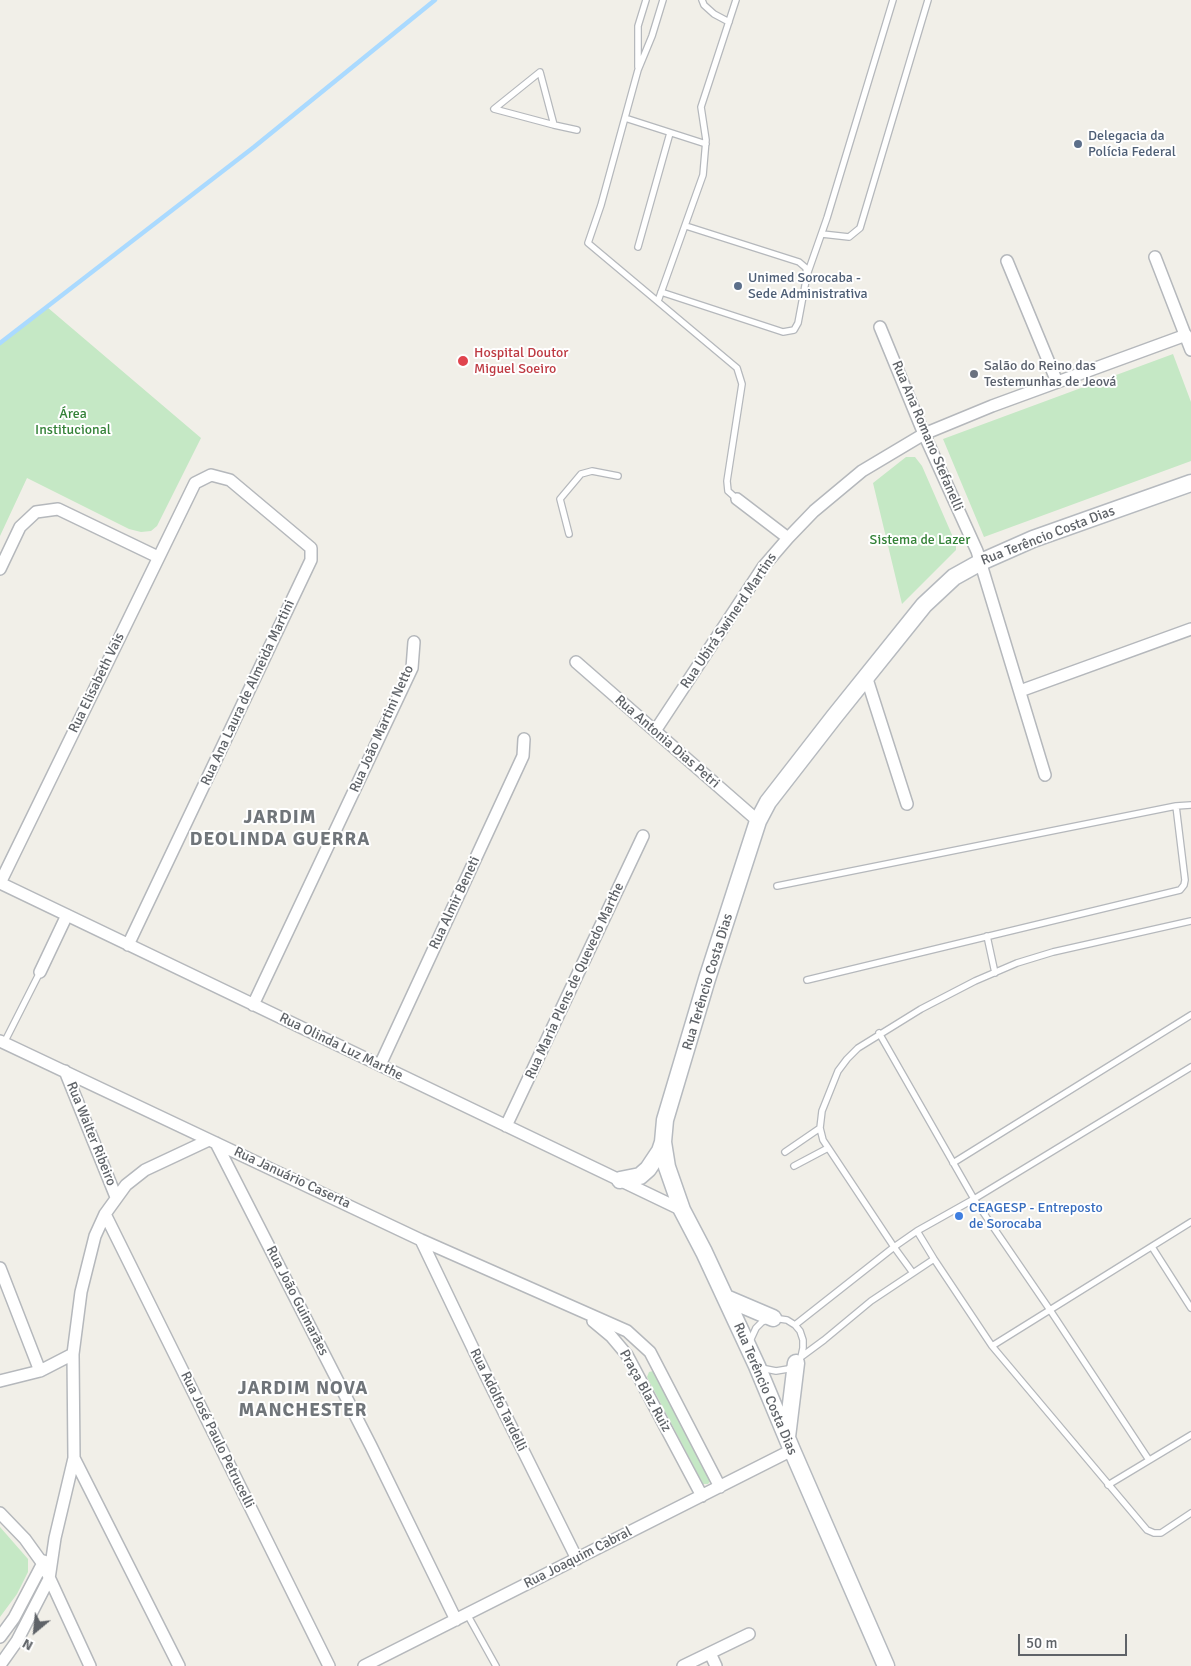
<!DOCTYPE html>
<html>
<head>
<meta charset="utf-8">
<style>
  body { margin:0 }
  #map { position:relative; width:1191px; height:1666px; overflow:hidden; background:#f1efe8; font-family:Signika,sans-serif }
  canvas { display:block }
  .north { position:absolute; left:10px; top:1606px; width:50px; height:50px; -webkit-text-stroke:4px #fff; paint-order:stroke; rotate:208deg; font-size:14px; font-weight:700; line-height:20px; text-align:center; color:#5f6368 }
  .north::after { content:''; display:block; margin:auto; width:18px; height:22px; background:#5f6368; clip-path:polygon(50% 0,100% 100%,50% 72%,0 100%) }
  .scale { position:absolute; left:1018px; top:1634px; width:109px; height:22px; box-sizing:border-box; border:2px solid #5f6368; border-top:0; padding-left:6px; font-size:15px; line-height:18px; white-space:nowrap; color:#5f6368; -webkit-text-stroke:4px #fff; paint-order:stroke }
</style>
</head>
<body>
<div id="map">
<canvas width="1191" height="1666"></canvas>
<div class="north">N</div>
<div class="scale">50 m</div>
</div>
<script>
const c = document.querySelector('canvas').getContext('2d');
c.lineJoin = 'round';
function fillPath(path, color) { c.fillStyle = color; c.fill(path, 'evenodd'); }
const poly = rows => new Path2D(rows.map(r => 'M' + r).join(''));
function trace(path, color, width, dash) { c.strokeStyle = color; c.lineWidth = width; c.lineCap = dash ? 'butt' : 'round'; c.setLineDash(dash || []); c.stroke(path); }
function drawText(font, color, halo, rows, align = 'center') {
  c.font = font + ' Signika,sans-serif'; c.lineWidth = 4; c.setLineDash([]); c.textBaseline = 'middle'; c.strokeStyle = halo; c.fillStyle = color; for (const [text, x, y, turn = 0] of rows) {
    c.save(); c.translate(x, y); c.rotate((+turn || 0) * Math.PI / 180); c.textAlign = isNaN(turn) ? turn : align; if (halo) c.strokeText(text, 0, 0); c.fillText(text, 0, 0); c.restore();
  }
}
fillPath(poly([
  [47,307,201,438,157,526,151,531,141,532,129,529,27,478,0,536,0,343],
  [1173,354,1191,402,1191,461,984,537,943,439],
  [906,457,915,457,922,466,956,544,956,550,902,604,873,483],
  [653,1371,711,1480,708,1484,703,1484,647,1377,649,1372],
  [0,1527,28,1559,28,1572,17,1594,0,1617]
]), '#c5e8c5');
trace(poly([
  [0,343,254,147,435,0]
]), '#aadaff', 4.5);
const lane = poly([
  [663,0,652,36,638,70,601,205,588,243,737,368,742,384,727,481,728,491,737,499],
  [702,0,704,5,714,14,729,22],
  [638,67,638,26,646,0],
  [625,118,706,144],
  [554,125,540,72,494,109,554,125,577,130],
  [822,234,849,237,860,228,928,0],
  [638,247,670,133],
  [807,275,827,218,893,0],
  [661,292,783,332,794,330,798,323,807,275,806,268,799,262,686,226],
  [658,301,703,175,706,140,701,107,736,0],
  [569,534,560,499,581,474,592,471,618,476],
  [777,886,1176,806,1191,805],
  [987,936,995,973],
  [807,980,1180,890,1184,885,1185,880,1176,806],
  [879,1033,974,1199,1050,1310,1149,1460],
  [4,1043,40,972],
  [785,1152,820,1128],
  [953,1163,1191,1015],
  [794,1166,828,1148],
  [917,1231,934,1259,992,1346,1147,1530,1154,1533,1161,1533,1191,1513],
  [1152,1247,1191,1308],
  [913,1273,894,1247,823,1140,820,1128,822,1111,838,1071,847,1059,858,1048,921,1009,975,981,1017,963,1053,952,1191,921],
  [795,1325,894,1247,917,1231,974,1199,1191,1067],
  [750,1341,756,1328,762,1322,773,1318,787,1320,795,1325,800,1331,803,1340,803,1348,801,1357],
  [992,1346,1191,1222],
  [761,1368,776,1371,788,1369,796,1363,801,1357,824,1340,871,1301,934,1259],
  [1108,1485,1191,1435],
  [467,1614,496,1666]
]);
const street = poly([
  [1155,257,1191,350],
  [1007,261,1057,382],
  [880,327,924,434,977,551,1045,775],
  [737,499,788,538],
  [0,569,20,527,36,512,58,509,158,557],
  [576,662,758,821],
  [866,676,907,804],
  [1020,691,1191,629],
  [655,731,763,567,788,538,814,511,862,471,924,434,992,406,1186,335],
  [0,883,195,483,211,475,230,480,311,548,311,560,128,945],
  [0,883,682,1210],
  [40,972,67,915],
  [253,1005,412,668,414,642],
  [0,1041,421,1240,627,1331,650,1352,720,1487],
  [380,1065,523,756,524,739],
  [65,1071,116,1197],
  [506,1126,643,836],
  [216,1143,371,1446,456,1620],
  [105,1214,329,1666],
  [421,1240,491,1386,577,1559],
  [0,1268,40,1371],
  [593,1321,611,1336,627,1355,702,1496],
  [0,1381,40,1371,73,1354],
  [74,1458,179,1666],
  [0,1513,25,1539,43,1564,90,1666],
  [0,1637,14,1618,44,1561],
  [710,1653,716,1666],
  [0,1665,17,1641,49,1579,55,1538,74,1458,73,1354,81,1292,95,1236,105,1214,126,1185,145,1170,209,1140],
  [364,1666,792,1450],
  [683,1666,749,1634]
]);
const secondary = poly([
  [620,1180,640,1176,648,1169,660,1151,663,1142],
  [726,1298,773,1318],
  [787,1437,796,1363],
  [886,1666,792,1450,757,1366,704,1252,682,1210,667,1167,663,1142,665,1120,707,979,758,821,768,802,834,717,924,605,954,577,981,562,1033,539,1191,483]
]);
trace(lane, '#b5b8bc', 8);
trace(street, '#b5b8bc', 14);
trace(secondary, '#b6babf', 19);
trace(lane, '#fff', 5.5);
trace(street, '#fff', 11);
trace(secondary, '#fff', 16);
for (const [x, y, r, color] of [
  [1078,144,5,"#5c6f8a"],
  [738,286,5,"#5c6f8a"],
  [463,361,6,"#e0444e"],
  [974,374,5,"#6b7280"],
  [959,1216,5,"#3f7fe0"]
]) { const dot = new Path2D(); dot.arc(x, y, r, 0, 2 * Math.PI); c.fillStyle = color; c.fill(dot); trace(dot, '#fff', 2); }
drawText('14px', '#4e5e75', '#fff', [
  ["Delegacia da",1088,136],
  ["Polícia Federal",1088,152],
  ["Unimed Sorocaba -",748,278],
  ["Sede Administrativa",748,294]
], 'left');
drawText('14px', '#be3a42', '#fff', [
  ["Hospital Doutor",474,353],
  ["Miguel Soeiro",474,369]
], 'left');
drawText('14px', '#5b616d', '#fff', [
  ["Salão do Reino das",984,366],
  ["Testemunhas de Jeová",984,382]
], 'left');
drawText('14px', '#348238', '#fff', [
  ["Área",73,414],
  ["Institucional",73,430],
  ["Sistema de Lazer",920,540]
]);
drawText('14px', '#5f6368', '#fff', [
  ["Rua Ana Romano Stefanelli",927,436,67],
  ["Rua Terêncio Costa Dias",1048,536,-21],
  ["Rua Ubirá Swinerd Martins",729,621,-56],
  ["Rua Elisabeth Vais",97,683,-64],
  ["Rua Ana Laura de Almeida Martini",248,693,-65],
  ["Rua João Martini Netto",382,729,-66],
  ["Rua Antonia Dias Petri",667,742,41],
  ["Rua Almir Beneti",455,903,-65],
  ["Rua Maria Plens de Quevedo Marthe",575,981,-65],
  ["Rua Terêncio Costa Dias",708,982,-73],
  ["Rua Olinda Luz Marthe",341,1047,26],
  ["Rua Walter Ribeiro",91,1134,68],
  ["Rua Januário Caserta",292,1178,25],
  ["Rua João Guimarães",297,1301,63],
  ["Rua Terêncio Costa Dias",765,1389,67],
  ["Praça Blaz Ruiz",645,1391,61],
  ["Rua Adolfo Tardelli",498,1400,64],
  ["Rua José Paulo Petrucelli",217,1440,64],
  ["Rua Joaquim Cabral",578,1558,-27]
]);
drawText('14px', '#366cbe', '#fff', [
  ["CEAGESP - Entreposto",969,1208],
  ["de Sorocaba",969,1224]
], 'left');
c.letterSpacing = '1px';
drawText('bold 19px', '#70757a', '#fff', [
  ["JARDIM",280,818],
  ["DEOLINDA GUERRA",280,840],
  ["JARDIM NOVA",303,1389],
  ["MANCHESTER",303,1411]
]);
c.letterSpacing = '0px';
</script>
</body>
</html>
